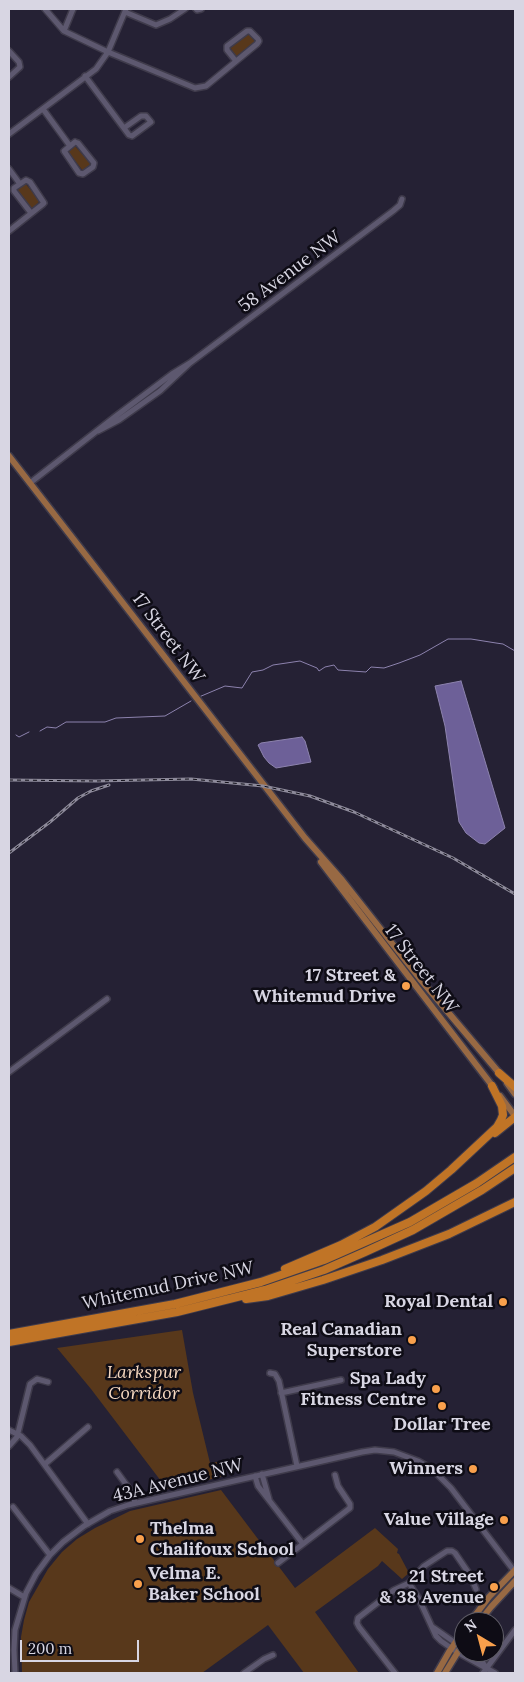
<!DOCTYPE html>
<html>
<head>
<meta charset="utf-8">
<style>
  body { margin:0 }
  #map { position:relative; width:524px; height:1682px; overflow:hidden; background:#252134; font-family:Lora,serif }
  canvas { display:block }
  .frame { position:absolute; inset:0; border:10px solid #d8d6e3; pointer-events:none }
  .north { position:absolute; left:454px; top:1612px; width:50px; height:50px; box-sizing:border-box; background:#0e0c15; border:1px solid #5f5d67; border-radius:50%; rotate:323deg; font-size:14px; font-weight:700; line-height:20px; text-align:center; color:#d8d6e3 }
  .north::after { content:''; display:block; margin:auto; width:18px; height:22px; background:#f9a04c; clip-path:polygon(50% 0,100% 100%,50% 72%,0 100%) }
  .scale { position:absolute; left:20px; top:1640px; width:119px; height:22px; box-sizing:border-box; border:2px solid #d8d6e3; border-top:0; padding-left:6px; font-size:15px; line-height:18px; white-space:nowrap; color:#d8d6e3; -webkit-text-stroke:4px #0e0c15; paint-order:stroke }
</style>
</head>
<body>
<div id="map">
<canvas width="524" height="1682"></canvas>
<div class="frame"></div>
<div class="north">N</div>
<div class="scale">200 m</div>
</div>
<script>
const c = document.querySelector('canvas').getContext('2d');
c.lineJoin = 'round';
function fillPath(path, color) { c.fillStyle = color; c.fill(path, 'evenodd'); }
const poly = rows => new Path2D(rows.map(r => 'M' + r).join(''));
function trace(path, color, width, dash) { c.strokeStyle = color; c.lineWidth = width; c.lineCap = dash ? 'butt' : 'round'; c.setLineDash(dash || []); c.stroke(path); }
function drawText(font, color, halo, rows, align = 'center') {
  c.font = font + ' Lora,serif'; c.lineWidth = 5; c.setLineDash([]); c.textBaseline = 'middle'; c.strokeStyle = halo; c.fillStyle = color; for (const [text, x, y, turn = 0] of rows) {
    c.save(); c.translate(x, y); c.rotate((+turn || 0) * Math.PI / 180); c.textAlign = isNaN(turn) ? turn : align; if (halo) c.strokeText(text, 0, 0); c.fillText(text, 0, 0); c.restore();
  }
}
fillPath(poly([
  [247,34,250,34,255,42,237,56,235,56,230,47],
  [75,146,91,164,83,171,68,152],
  [25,183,40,201,32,209,30,209,17,190],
  [182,1330,193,1393,210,1463,217,1462,221,1477,167,1489,91,1389,57,1348],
  [221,1490,295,1588,375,1528,398,1549,397,1553,399,1554,409,1573,402,1579,382,1561,378,1566,315,1612,359,1673,304,1673,268,1625,202,1673,22,1673,21,1637,24,1620,29,1602,48,1569,62,1552,77,1539,95,1528,130,1511]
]), '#58381b');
const water = poly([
  [461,681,505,828,485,844,479,843,466,833,459,822,445,726,435,686,461,681],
  [302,737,305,741,311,762,276,768,269,763,264,757,258,745,261,743,302,737]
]);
fillPath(water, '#6d6098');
trace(water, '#8d83ae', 1);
trace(poly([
  [199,697,225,686,242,688,252,672,263,670,273,665,300,661,317,668,319,671,325,667,334,665,338,670,366,672,371,667,384,668,399,663,420,655,448,639,471,639,496,643,503,644,515,651],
  [40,731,47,727,56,728,66,722,105,722,116,718,165,716,191,701],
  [16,735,19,737,29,732]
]), '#8d83ae', 1);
const minor = poly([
  [45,9,64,31,108,52,195,88,206,86,257,44,259,41,258,39,250,31,247,31,227,46,227,50,235,60],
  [196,9,197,10,201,9],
  [125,12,156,25,170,19,185,9],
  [64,31,73,9],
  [9,51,19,62,20,67,9,77],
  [85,76,129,135,132,136,151,122,146,116,141,116,124,128],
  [43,109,70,146],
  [9,134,96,69,108,52,126,9],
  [75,142,78,143,94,163,93,167,83,174,79,173,64,151,75,142],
  [9,169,20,184],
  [9,231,43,204,44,203,30,182,26,180,14,188,14,191,31,213],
  [190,363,393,211,400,205,402,199],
  [30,483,116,416,172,374,190,363,160,391,119,420,98,431],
  [9,1072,107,999],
  [270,1373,275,1374,279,1381,297,1466],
  [281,1393,341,1380],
  [9,1430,21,1436,30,1445,88,1524],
  [9,1446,17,1437,30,1384,37,1379,48,1382],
  [45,1464,88,1427],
  [117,1472,133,1494,135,1503],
  [262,1474,269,1499],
  [255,1476,258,1486,303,1544],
  [13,1507,50,1555],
  [278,1563,350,1508,350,1504,338,1486,335,1475],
  [409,1583,419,1599,436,1636,441,1641,457,1652,495,1673],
  [9,1588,24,1597],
  [434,1628,464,1649],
  [469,1652,482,1661,486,1668],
  [15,1673,14,1650,15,1630,26,1593,36,1574,50,1555,63,1542,84,1526,110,1511,128,1505,362,1452,375,1450,394,1452,418,1461,432,1469,451,1488,515,1572],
  [244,1673,264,1659,273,1655],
  [395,1673,359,1627,357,1623,358,1618,394,1590,409,1583,424,1566,447,1551,452,1551,455,1553,470,1575,476,1589],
  [483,1673,515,1630]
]);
const major = poly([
  [9,456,305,838,342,880,420,979,501,1075],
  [321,862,494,1088],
  [507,1083,515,1094],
  [500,1096,515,1116],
  [470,1622,489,1597,515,1570],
  [479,1622,491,1607,515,1581],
  [437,1673,449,1652,464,1630],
  [445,1673,464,1642]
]);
const highway = poly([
  [499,1073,515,1087],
  [495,1133,515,1117],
  [285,1269,341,1245,375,1227,426,1191,451,1170,497,1127,501,1120,503,1115,502,1106,492,1086],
  [246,1299,268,1296,323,1280,382,1260,449,1234,515,1202],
  [9,1334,175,1304,261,1282,324,1260,410,1222,477,1183,515,1157],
  [9,1342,177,1312,265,1290,324,1270,365,1252,413,1230,482,1190,515,1168]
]);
trace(minor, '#3f3b4b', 8);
trace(major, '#3f3b4b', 9);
trace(highway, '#3f3b4b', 10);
trace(minor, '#5d586f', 5);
trace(major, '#986943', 6);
trace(highway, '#c07426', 8);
const rail = poly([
  [9,780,96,781,191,779,263,786,310,796,354,812,453,858,515,894],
  [9,853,50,822,78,798,91,791,109,785]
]);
trace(rail, '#8d8a9a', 3);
trace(rail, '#0e0c15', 1, [4]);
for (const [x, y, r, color] of [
  [406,986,5,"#f9a04c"],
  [503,1302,5,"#f9a04c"],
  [412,1340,5,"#f9a04c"],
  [436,1389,5,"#f9a04c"],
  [442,1406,5,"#f9a04c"],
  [473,1469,5,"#f9a04c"],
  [504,1520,5,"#f9a04c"],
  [140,1539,5,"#f9a04c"],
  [138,1584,5,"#f9a04c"],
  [494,1587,5,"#f9a04c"]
]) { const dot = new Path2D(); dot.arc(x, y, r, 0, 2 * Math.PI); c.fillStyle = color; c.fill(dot); trace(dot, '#0e0c15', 2); }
drawText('18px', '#d8d6e3', '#0e0c15', [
  ["58 Avenue NW",290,272,-37],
  ["17 Street NW",168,638,53],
  ["17 Street NW",421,969,52],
  ["Whitemud Drive NW",168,1286,-12],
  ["43A Avenue NW",178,1481,-14]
]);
drawText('bold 18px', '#d8d6e3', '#0e0c15', [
  ["17 Street &",396,976],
  ["Whitemud Drive",396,997],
  ["Royal Dental",493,1302],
  ["Real Canadian",402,1330],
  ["Superstore",402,1351],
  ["Spa Lady",426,1379],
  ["Fitness Centre",426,1400],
  ["Dollar Tree",442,1425,"center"],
  ["Winners",463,1469],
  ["Value Village",494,1520],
  ["Thelma",150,1529,"left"],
  ["Chalifoux School",150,1550,"left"],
  ["Velma E.",148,1574,"left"],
  ["Baker School",148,1595,"left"],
  ["21 Street",484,1577],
  ["& 38 Avenue",484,1598]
], 'right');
drawText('italic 18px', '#f5d7bf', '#0e0c15', [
  ["Larkspur",144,1373],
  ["Corridor",144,1394]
]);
</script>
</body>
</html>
